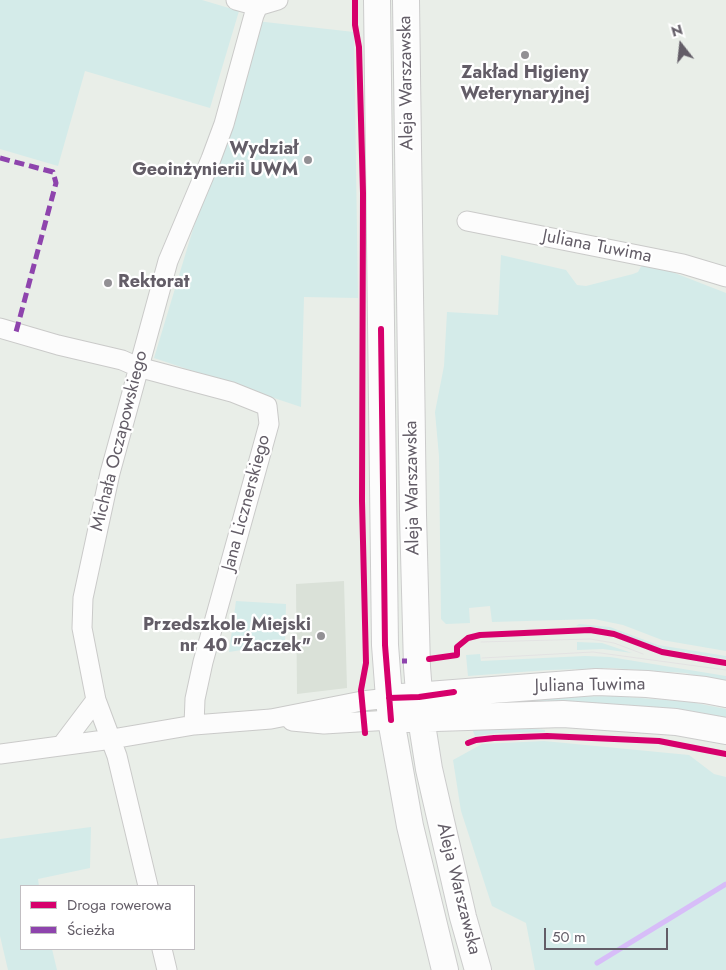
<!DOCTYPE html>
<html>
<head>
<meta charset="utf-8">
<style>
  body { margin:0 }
  #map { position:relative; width:726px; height:970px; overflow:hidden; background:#e9eee8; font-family:Jost,sans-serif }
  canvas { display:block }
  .legend { position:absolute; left:20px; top:885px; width:175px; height:65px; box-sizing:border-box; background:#fff; border:1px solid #c1bec2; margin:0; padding:6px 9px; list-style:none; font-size:15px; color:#635d67 }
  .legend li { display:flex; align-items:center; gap:10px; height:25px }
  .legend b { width:25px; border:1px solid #c1bec2 }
  .north { position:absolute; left:656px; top:20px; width:50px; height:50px; -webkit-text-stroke:4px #fff; paint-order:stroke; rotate:344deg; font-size:14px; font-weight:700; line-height:20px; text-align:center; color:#635d67 }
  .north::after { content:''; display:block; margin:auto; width:18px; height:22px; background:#635d67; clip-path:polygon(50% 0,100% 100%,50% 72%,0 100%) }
  .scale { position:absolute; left:544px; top:928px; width:124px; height:22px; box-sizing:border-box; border:2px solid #635d67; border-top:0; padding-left:6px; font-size:15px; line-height:18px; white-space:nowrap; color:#635d67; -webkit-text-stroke:4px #fff; paint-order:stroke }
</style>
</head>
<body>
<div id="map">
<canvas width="726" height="970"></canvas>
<ul class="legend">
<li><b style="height:6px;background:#d6006c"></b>Droga rowerowa</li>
<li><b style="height:6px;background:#8e44ad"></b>Ścieżka</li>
</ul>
<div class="north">N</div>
<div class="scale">50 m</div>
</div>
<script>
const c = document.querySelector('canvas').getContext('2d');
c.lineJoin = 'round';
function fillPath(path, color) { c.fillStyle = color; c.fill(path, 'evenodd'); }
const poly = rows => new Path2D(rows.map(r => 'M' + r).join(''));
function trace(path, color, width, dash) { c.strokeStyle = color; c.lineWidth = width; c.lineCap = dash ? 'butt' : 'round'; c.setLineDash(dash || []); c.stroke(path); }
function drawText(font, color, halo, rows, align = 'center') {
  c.font = font + ' Jost,sans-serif'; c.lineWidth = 4.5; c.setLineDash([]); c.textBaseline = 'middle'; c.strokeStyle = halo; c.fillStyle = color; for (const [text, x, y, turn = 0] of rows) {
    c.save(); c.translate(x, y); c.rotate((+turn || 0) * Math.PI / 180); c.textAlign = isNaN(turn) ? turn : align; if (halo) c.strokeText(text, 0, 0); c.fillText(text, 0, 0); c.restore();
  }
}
fillPath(poly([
  [344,581,347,688,297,694,296,584]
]), '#dae1d8');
fillPath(poly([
  [0,0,202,0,239,11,210,108,85,71,58,166,0,149],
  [256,21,354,32,358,298,304,297,301,407,154,358],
  [501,255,566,270,577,285,586,286,633,274,638,272,644,261,726,293,726,651,662,640,623,625,594,619,492,622,490,606,469,608,470,623,446,624,441,619,439,456,435,412,444,366,447,312,498,315],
  [236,601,286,604,285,643,229,652],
  [579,624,610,627,658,645,726,656,726,659,659,648,611,630,593,627,576,626],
  [577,642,602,643,632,653,603,649,577,650],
  [480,654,481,661,585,656,610,657,726,676,726,682,685,673,611,668,548,670,468,676,466,655],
  [615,696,691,702,726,709,726,722,509,705,509,702,557,697],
  [509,726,545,730,545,732,498,733,475,736,472,729],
  [544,741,689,755,714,774,726,777,726,970,535,970,526,923,492,906,461,811,453,760,482,744],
  [91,827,90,868,38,879,39,886,21,886,21,949,52,949,57,970,8,970,0,936,0,839]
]), '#d4ebe9');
trace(poly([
  [597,963,726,884]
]), '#d7bdf8', 5);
const minor = poly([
  [236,0,258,6,260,0],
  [467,221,683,264,726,277],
  [0,328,58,345,122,360,138,367,232,392,267,406,269,424,203,662,195,699,194,725],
  [292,721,324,724,391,720],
  [62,745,96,700],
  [0,754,112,739,194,725,271,719,362,701,389,698],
  [148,886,117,756,96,700,82,628,83,598,110,473,168,261,211,159,224,124,254,15,258,6,278,0],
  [162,949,167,970]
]);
const secondary = poly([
  [377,0,385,645,389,698,391,720,410,826,445,970],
  [406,0,413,515,417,667,421,718,429,769,463,917,478,970],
  [402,697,596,682,647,684,705,690,726,694],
  [404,719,563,714,676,722,726,731]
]);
trace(minor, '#cacac9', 21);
trace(secondary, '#ccc', 28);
trace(minor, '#fcfcfc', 19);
trace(secondary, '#fcfcfc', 26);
trace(poly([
  [481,642,590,639,614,643,643,654],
  [482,658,593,652,726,670]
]), '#e3e3e3', 1);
trace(poly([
  [0,158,53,172,56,183,16,332],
  [402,661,407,661]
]), '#8e44ad', 5, [10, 5]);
trace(poly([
  [355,0,355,25,359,47,363,193,362,501,366,663,361,690,365,733],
  [381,329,385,645,391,720],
  [429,659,457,655,457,647,468,638,480,635,590,630,614,634,662,652,726,663],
  [389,698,419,697,454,692],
  [468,743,476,740,494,738,547,736,659,741,726,754]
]), '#d6006c', 6);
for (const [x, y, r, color] of [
  [525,55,5,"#929094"],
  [308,160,5,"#929094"],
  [108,283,5,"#929094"],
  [321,636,5,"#929094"]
]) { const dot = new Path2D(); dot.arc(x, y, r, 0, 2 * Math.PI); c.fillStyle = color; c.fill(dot); trace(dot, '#fff', 2); }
drawText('bold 18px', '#635d67', '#fff', [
  ["Zakład Higieny",525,74,"center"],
  ["Weterynaryjnej",525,95,"center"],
  ["Wydział",298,150],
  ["Geoinżynierii UWM",298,171],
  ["Rektorat",118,283,"left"],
  ["Przedszkole Miejski",311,626],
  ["nr 40 \"Żaczek\"",311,647]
], 'right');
drawText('18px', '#635d67', '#fff', [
  ["Aleja Warszawska",407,83,-91],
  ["Juliana Tuwima",597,247,11],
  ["Michała Oczapowskiego",120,441,-76],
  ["Aleja Warszawska",413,488,-91],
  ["Jana Licznerskiego",247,503,-75],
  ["Juliana Tuwima",590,686,-1],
  ["Aleja Warszawska",458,889,76]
]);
</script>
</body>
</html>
